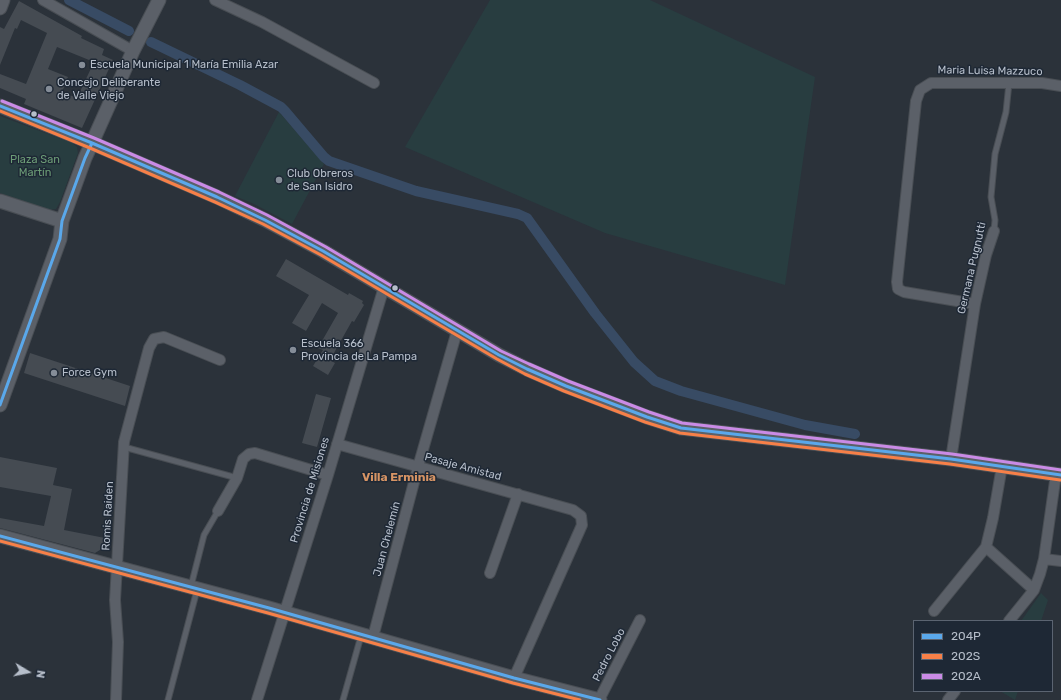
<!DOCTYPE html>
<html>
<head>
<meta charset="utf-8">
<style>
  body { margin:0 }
  #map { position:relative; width:1061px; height:700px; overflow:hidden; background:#2b323a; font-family:Rubik,sans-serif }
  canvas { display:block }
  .legend { position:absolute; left:913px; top:620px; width:140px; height:72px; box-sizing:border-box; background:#1e2835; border:1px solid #5b6471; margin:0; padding:5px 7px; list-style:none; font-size:12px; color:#b6beca }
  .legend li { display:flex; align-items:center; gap:8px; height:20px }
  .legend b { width:20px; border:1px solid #5b6471 }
  .north { position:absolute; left:8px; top:652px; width:40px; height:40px; -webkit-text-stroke:3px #1e2835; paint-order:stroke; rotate:100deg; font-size:11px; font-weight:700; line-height:16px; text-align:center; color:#b6beca }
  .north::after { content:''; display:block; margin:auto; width:14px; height:18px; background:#b6beca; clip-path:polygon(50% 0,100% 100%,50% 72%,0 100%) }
</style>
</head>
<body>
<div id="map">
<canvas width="1061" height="700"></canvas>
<ul class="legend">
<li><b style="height:5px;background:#5aa8eb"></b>204P</li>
<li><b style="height:5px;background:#f78048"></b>202S</li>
<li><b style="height:5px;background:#ca8be6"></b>202A</li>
</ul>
<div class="north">N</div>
</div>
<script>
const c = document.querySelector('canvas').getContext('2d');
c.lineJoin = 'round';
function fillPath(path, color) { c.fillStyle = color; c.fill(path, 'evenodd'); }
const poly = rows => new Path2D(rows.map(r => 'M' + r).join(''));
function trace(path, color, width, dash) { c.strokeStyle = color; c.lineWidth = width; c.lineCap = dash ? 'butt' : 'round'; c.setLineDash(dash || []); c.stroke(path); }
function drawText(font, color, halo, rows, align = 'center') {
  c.font = font + ' Rubik,sans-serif'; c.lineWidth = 3; c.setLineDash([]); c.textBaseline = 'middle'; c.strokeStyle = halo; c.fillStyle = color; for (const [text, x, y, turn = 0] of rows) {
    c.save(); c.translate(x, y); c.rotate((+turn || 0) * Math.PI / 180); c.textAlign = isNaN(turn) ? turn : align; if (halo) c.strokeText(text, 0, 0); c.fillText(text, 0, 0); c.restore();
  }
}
fillPath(poly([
  [490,0,650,0,815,77,785,285,605,233,405,147],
  [279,112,324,164,292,224,254,204,235,196],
  [0,116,72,143,77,147,78,153,60,202,56,209,49,210,0,193],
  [1041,593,1048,600,1041,621,1021,621],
  [1000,691,1018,691,1015,700]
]), '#283d40');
trace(poly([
  [69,0,129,31],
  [151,42,240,85,281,107,285,111,324,157,329,161,416,191,518,214,527,218,595,313,634,362,655,381,681,391,805,425,855,434]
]), '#384b64', 10);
fillPath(poly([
  [19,1,82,36,81,38,104,49,102,55,113,60,82,128,24,104,26,99,0,88,0,74,26,84,47,33,21,20,17,29,15,28,0,65,0,27,4,29],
  [57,47,94,62,77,98,62,92,68,77,48,69],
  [286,259,348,295,349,293,363,301,362,303,364,305,354,322,352,321,330,360,335,363,328,375,313,366,323,350,318,348,338,313,322,303,306,331,292,323,309,295,276,276],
  [30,353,130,386,125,406,24,373],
  [316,394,331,398,317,447,302,443],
  [0,457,57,468,53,485,72,489,64,530,105,538,103,548,95,553,0,528,0,518,44,526,51,496,0,487]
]), '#454b52');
const service = poly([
  [994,231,995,220,991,197,995,154,1006,112,1009,83],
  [124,447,237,478],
  [191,586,204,535,218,511],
  [168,700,197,590],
  [343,700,361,636]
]);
const minor = poly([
  [43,0,133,51],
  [215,0,262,22,374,83],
  [975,304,904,292,898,289,897,282,916,101,920,90,931,83,1042,83,1061,86],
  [337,444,573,510,581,516,582,525,514,678],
  [951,459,975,304,986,255,994,231],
  [218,511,237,478,243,459,249,454,255,453,328,475],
  [986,547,1034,590],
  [1044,559,1061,561],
  [490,573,518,494],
  [934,611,986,547,993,518,1002,466],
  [1009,621,1034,590,1040,574,1044,559,1056,474],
  [373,637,418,467,457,331],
  [116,700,118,642,115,600,124,442,149,348,154,339,164,337,220,360],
  [257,700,328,475,384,287],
  [599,700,640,620],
  [948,700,955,691]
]);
const tertiary = poly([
  [0,8,3,0],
  [0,106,92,143,217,197,265,220,323,251,499,355,527,369,566,386,647,417,681,428,951,459,1061,475],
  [0,201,62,221],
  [0,405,60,239,62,221,85,158,92,143,133,51,159,0],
  [0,536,269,608,514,678,600,700]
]);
trace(service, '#494e54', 7);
trace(minor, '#494e54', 12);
trace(tertiary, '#494e54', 15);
trace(service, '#5b6068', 5);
trace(minor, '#5b6068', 10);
trace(tertiary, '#5b6068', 13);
trace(poly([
  [0,106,92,143,217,197,265,220,323,251,499,355,527,369,566,386,647,417,681,428,951,459,1061,475],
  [0,405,60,239,62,221,85,158,92,143],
  [0,536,269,608,514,678,600,700]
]), '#5aa8eb', 3);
trace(poly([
  [0,111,90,148,215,202,263,224,321,255,497,359,525,374,564,391,645,422,680,433,950,464,1060,480],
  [0,541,268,613,513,683,580,700]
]), '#f78048', 3);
trace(poly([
  [2,101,94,138,219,192,267,215,326,247,501,351,529,364,568,381,649,412,682,423,952,454,1061,470]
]), '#ca8be6', 3);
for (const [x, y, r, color] of [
  [82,65,4,"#858d98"],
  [49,89,4,"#858d98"],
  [34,114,3.5,"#b6beca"],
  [279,180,4,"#858d98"],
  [395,288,3.5,"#b6beca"],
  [293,350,4,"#858d98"],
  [54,373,4,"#858d98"]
]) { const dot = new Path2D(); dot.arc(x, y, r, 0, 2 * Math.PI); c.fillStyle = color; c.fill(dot); trace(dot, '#1e2835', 1.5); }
drawText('11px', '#b6beca', '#1e2835', [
  ["Escuela Municipal 1 María Emilia Azar",90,65],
  ["Concejo Deliberante",57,83],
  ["de Valle Viejo",57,96],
  ["Club Obreros",287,174],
  ["de San Isidro",287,187],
  ["Escuela 366",301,344],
  ["Provincia de La Pampa",301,357],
  ["Force Gym",62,373]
], 'left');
drawText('11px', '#b6beca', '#1e2835', [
  ["Maria Luisa Mazzuco",990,71,1],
  ["Germana Pugnutti",972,268,-77],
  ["Pasaje Amistad",463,467,15],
  ["Provincia de Misiones",310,490,-73],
  ["Romis Raiden",108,516,-87],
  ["Juan Chelemín",387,539,-75],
  ["Pedro Lobo",609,655,-63]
]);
drawText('11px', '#6c9c76', '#1e2835', [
  ["Plaza San",35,160],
  ["Martín",35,173]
]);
drawText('bold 12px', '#d79464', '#1e2835', [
  ["Villa Erminia",399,478]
]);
</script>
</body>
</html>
